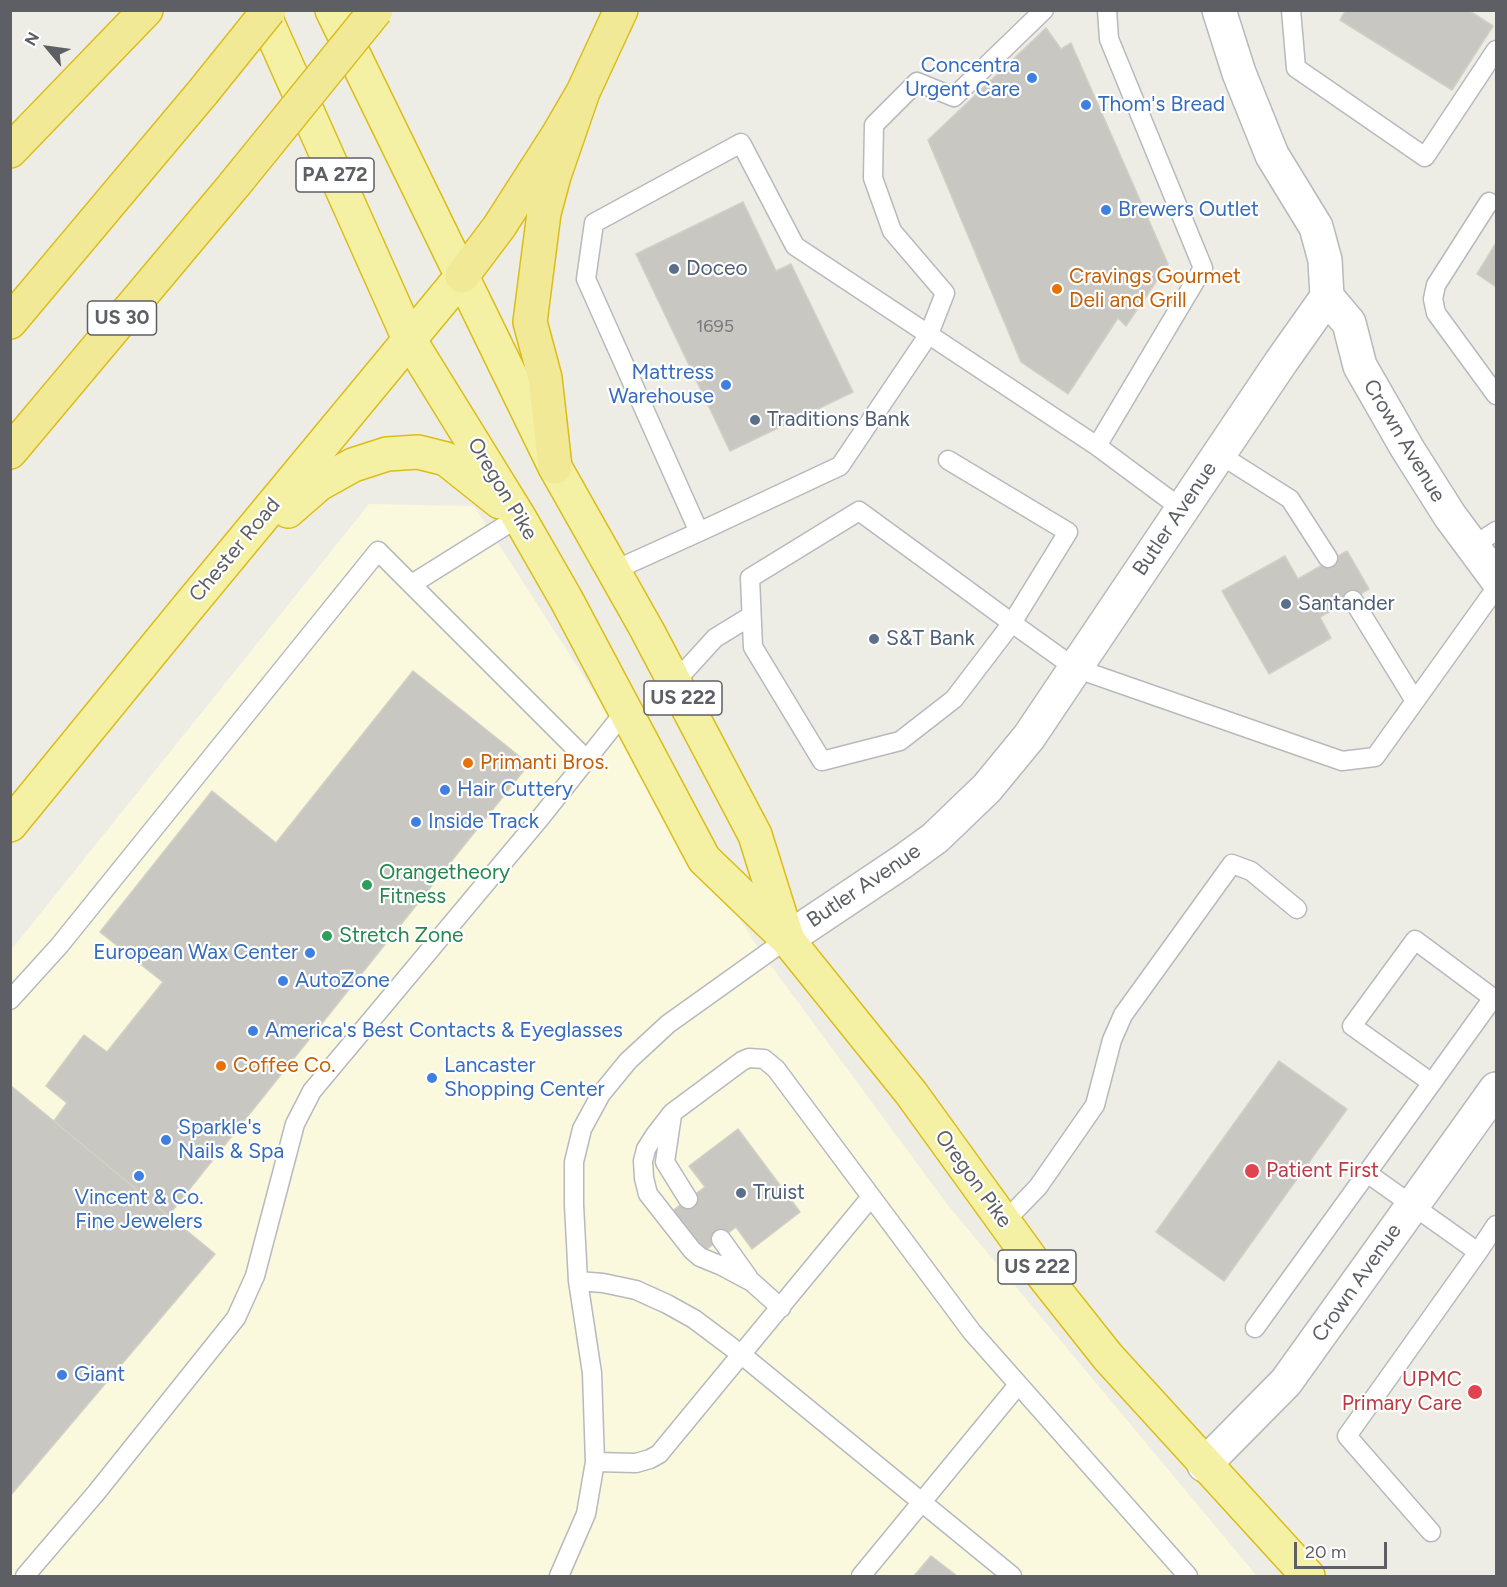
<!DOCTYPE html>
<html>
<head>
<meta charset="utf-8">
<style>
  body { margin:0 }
  #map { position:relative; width:1507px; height:1587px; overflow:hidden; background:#edede5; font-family:Figtree,sans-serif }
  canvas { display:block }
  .frame { position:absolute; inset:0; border:12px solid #5d5f64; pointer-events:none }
  .north { position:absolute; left:18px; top:18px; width:60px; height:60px; -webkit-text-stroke:4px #fff; paint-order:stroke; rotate:299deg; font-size:16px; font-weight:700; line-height:24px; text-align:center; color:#5d5f64 }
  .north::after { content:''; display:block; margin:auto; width:21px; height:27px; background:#5d5f64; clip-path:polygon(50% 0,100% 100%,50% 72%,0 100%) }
  .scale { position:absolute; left:1294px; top:1542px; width:93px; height:27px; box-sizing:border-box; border:3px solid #5d5f64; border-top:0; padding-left:8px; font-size:18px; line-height:21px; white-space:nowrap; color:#5d5f64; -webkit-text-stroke:4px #fff; paint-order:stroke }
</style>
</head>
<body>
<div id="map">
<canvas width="1507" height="1587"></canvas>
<div class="frame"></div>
<div class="north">N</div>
<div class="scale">20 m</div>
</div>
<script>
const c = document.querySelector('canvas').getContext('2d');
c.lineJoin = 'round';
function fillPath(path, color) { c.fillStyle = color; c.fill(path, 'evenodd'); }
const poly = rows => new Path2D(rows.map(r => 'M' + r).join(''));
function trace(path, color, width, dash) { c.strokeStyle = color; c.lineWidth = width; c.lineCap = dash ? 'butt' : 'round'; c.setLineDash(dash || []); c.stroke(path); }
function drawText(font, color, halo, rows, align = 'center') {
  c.font = font + ' Figtree,sans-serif'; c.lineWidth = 4.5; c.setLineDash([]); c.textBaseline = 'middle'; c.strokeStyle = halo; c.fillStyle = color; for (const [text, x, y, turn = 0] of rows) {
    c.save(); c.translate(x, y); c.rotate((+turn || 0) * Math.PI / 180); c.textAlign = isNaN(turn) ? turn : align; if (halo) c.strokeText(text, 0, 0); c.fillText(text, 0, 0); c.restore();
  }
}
fillPath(poly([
  [369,504,474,506,761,952,947,1204,1257,1576,11,1576,11,950]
]), '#faf8dd');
const building = poly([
  [1346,10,1468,10,1493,26,1452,90,1340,20,1346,10],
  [1046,28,1061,49,1071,43,1168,264,1126,326,1118,318,1068,394,1021,362,928,140,1046,28],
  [743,202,776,271,791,264,853,392,730,451,636,254,743,202],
  [1496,243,1496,287,1477,274,1496,243],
  [1347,551,1369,589,1320,617,1331,638,1269,674,1222,591,1285,556,1298,579,1347,551],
  [413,671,529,764,168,1216,54,1121,67,1103,46,1086,84,1035,107,1052,163,982,100,932,212,791,276,843,413,671],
  [1279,1061,1347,1109,1224,1281,1156,1232,1279,1061],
  [10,1085,215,1254,10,1496,10,1085],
  [738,1129,800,1212,752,1249,736,1227,703,1252,672,1211,705,1187,689,1166,738,1129],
  [931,1556,957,1576,914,1576,931,1556]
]);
fillPath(building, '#c9c7c2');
trace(building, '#d2cfc4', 1.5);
const service = poly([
  [1107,10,1109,39,1203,268,1097,446,1182,509],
  [1291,10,1296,68,1425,157,1496,50],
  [1489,202,1436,285,1433,299,1436,313,1496,395],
  [1219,454,1290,499,1328,558],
  [948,460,1068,532,1012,623,954,699,900,741,822,761,753,647,750,578,859,511,944,573,1012,623,1075,668,1342,761,1375,757,1496,588],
  [699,532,840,466,929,334,945,293,892,231,873,178,874,125,917,82,954,97,1044,10],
  [1473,546,1496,531],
  [615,570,699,532,586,279,594,223,741,143,795,246,1097,446],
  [412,584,519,517],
  [1353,600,1415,701],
  [675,682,715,638,751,616],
  [10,1000,59,946,378,551,587,760],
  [1496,1001,1493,998,1367,1173,1478,1252,1496,1225],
  [1432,1083,1352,1026,1415,940,1493,998],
  [672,1115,665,1162,688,1199],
  [1004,1222,1038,1187,1095,1105,1112,1040,1123,1015,1232,864,1251,871,1297,909],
  [721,1239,748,1277],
  [578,1281,603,1283,636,1290,667,1304,694,1319,742,1355,1012,1576],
  [781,1308,752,1282,722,1266,700,1257,692,1250,648,1194,644,1178,643,1161,646,1149,655,1135,672,1113,742,1061,749,1058,764,1059,776,1069,972,1332,1188,1576],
  [1255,1328,1367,1173],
  [595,1462,636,1463,650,1459,659,1454,871,1197],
  [1431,1532,1347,1436,1478,1252],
  [25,1576,96,1493,236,1318,255,1276,295,1124,312,1091,541,817,626,710],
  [559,1576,586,1514,595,1462,592,1373,578,1281,574,1205,574,1162,582,1129,601,1094,628,1061,668,1024,787,939],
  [861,1576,1018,1385]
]);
const minor = poly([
  [1327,297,1349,323,1360,366,1407,448,1450,516,1496,578],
  [1204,1465,1286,1382,1496,1089]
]);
const tertiary = poly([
  [787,939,902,862,935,838,987,788,1029,737,1281,362,1327,297,1325,260,1316,227,1272,155,1239,73,1219,10]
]);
const trunk = poly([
  [262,10,409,339,519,517,566,599,704,859,787,939,911,1093,1039,1270,1108,1357,1308,1576],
  [332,10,555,467,647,630,755,835,787,937],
  [288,511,319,484,353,465,387,454,418,452,446,459,500,502],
  [10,825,189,606,462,276]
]);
const motorway = poly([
  [10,151,146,10],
  [462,276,499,227,558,135,583,92,621,10],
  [10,322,203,92],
  [10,452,234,185],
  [555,467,545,378,530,322,544,213,554,176,583,92]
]);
trace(service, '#b7b9bd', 21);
trace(minor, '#b7b9bd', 36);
trace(tertiary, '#b7b9bd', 36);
trace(trunk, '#dcbd16', 36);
trace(motorway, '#dcbd16', 36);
trace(service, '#fff', 18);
trace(minor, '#fff', 33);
trace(tertiary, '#fff', 33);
trace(trunk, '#f4f0a4', 33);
trace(motorway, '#f2e997', 33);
const motorwayBridge = poly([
  [203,92,269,10],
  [234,185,376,10]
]);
trace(motorwayBridge, '#dcbd16', 36, []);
trace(motorwayBridge, '#f2e997', 33);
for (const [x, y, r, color] of [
  [1032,78,6,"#3f7fe0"],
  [1086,105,6,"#3f7fe0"],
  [1106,210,6,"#3f7fe0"],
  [674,269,6,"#5c6f8a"],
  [1057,289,6,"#e8710a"],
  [726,385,6,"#3f7fe0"],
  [755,420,6,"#5c6f8a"],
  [1286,604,6,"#5c6f8a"],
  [874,639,6,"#5c6f8a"],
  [468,763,6,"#e8710a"],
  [445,790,6,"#3f7fe0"],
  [416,822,6,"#3f7fe0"],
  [367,885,6,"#2e9e5b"],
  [327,936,6,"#2e9e5b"],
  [310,953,6,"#3f7fe0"],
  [283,981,6,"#3f7fe0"],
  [253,1031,6,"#3f7fe0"],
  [221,1066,6,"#e8710a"],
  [432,1078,6,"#3f7fe0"],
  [166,1140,6,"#3f7fe0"],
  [1252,1171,8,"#e0444e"],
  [139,1176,6,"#3f7fe0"],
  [741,1193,6,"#5c6f8a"],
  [62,1375,6,"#3f7fe0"],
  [1475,1392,8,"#e0444e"]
]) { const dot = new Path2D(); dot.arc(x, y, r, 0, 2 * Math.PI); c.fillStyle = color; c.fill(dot); trace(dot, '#fff', 2); }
drawText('18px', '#78797c', null, [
  ["1695",715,327]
]);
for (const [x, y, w] of [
  [335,175,78],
  [122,318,69],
  [683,698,78],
  [1037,1267,78]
]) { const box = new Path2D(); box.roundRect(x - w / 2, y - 17, w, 34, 4.5); c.fillStyle = '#fff'; c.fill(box); trace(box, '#5d5f64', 1.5); }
drawText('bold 20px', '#5d5f64', null, [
  ["PA 272",335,175],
  ["US 30",122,318],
  ["US 222",683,698],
  ["US 222",1037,1267]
]);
drawText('21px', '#366cbe', '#fff', [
  ["Concentra",1020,66,"right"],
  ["Urgent Care",1020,90,"right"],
  ["Thom's Bread",1098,105],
  ["Brewers Outlet",1118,210],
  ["Mattress",714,373,"right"],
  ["Warehouse",714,397,"right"],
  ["Hair Cuttery",457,790],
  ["Inside Track",428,822],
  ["European Wax Center",298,953,"right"],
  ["AutoZone",295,981],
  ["America's Best Contacts & Eyeglasses",265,1031],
  ["Lancaster",444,1066],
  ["Shopping Center",444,1090],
  ["Sparkle's",178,1128],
  ["Nails & Spa",178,1152],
  ["Vincent & Co.",139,1198,"center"],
  ["Fine Jewelers",139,1222,"center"],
  ["Giant",74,1375]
], 'left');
drawText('21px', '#4e5e75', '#fff', [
  ["Doceo",686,269],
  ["Traditions Bank",767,420],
  ["Santander",1298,604],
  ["S&T Bank",886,639],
  ["Truist",753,1193]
], 'left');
drawText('21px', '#c56008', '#fff', [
  ["Cravings Gourmet",1069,277],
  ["Deli and Grill",1069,301],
  ["Primanti Bros.",480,763],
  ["Coffee Co.",233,1066]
], 'left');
drawText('21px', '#5d5f64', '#fff', [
  ["Crown Avenue",1404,441,59],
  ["Oregon Pike",502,489,59],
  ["Butler Avenue",1175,519,-56],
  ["Chester Road",235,550,-50],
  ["Butler Avenue",864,886,-34],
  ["Oregon Pike",973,1179,54],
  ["Crown Avenue",1357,1283,-55]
]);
drawText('21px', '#27864d', '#fff', [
  ["Orangetheory",379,873],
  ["Fitness",379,897],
  ["Stretch Zone",339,936]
], 'left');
drawText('21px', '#be3a42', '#fff', [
  ["Patient First",1266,1171],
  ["UPMC",1462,1380,"right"],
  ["Primary Care",1462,1404,"right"]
], 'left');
</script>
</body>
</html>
